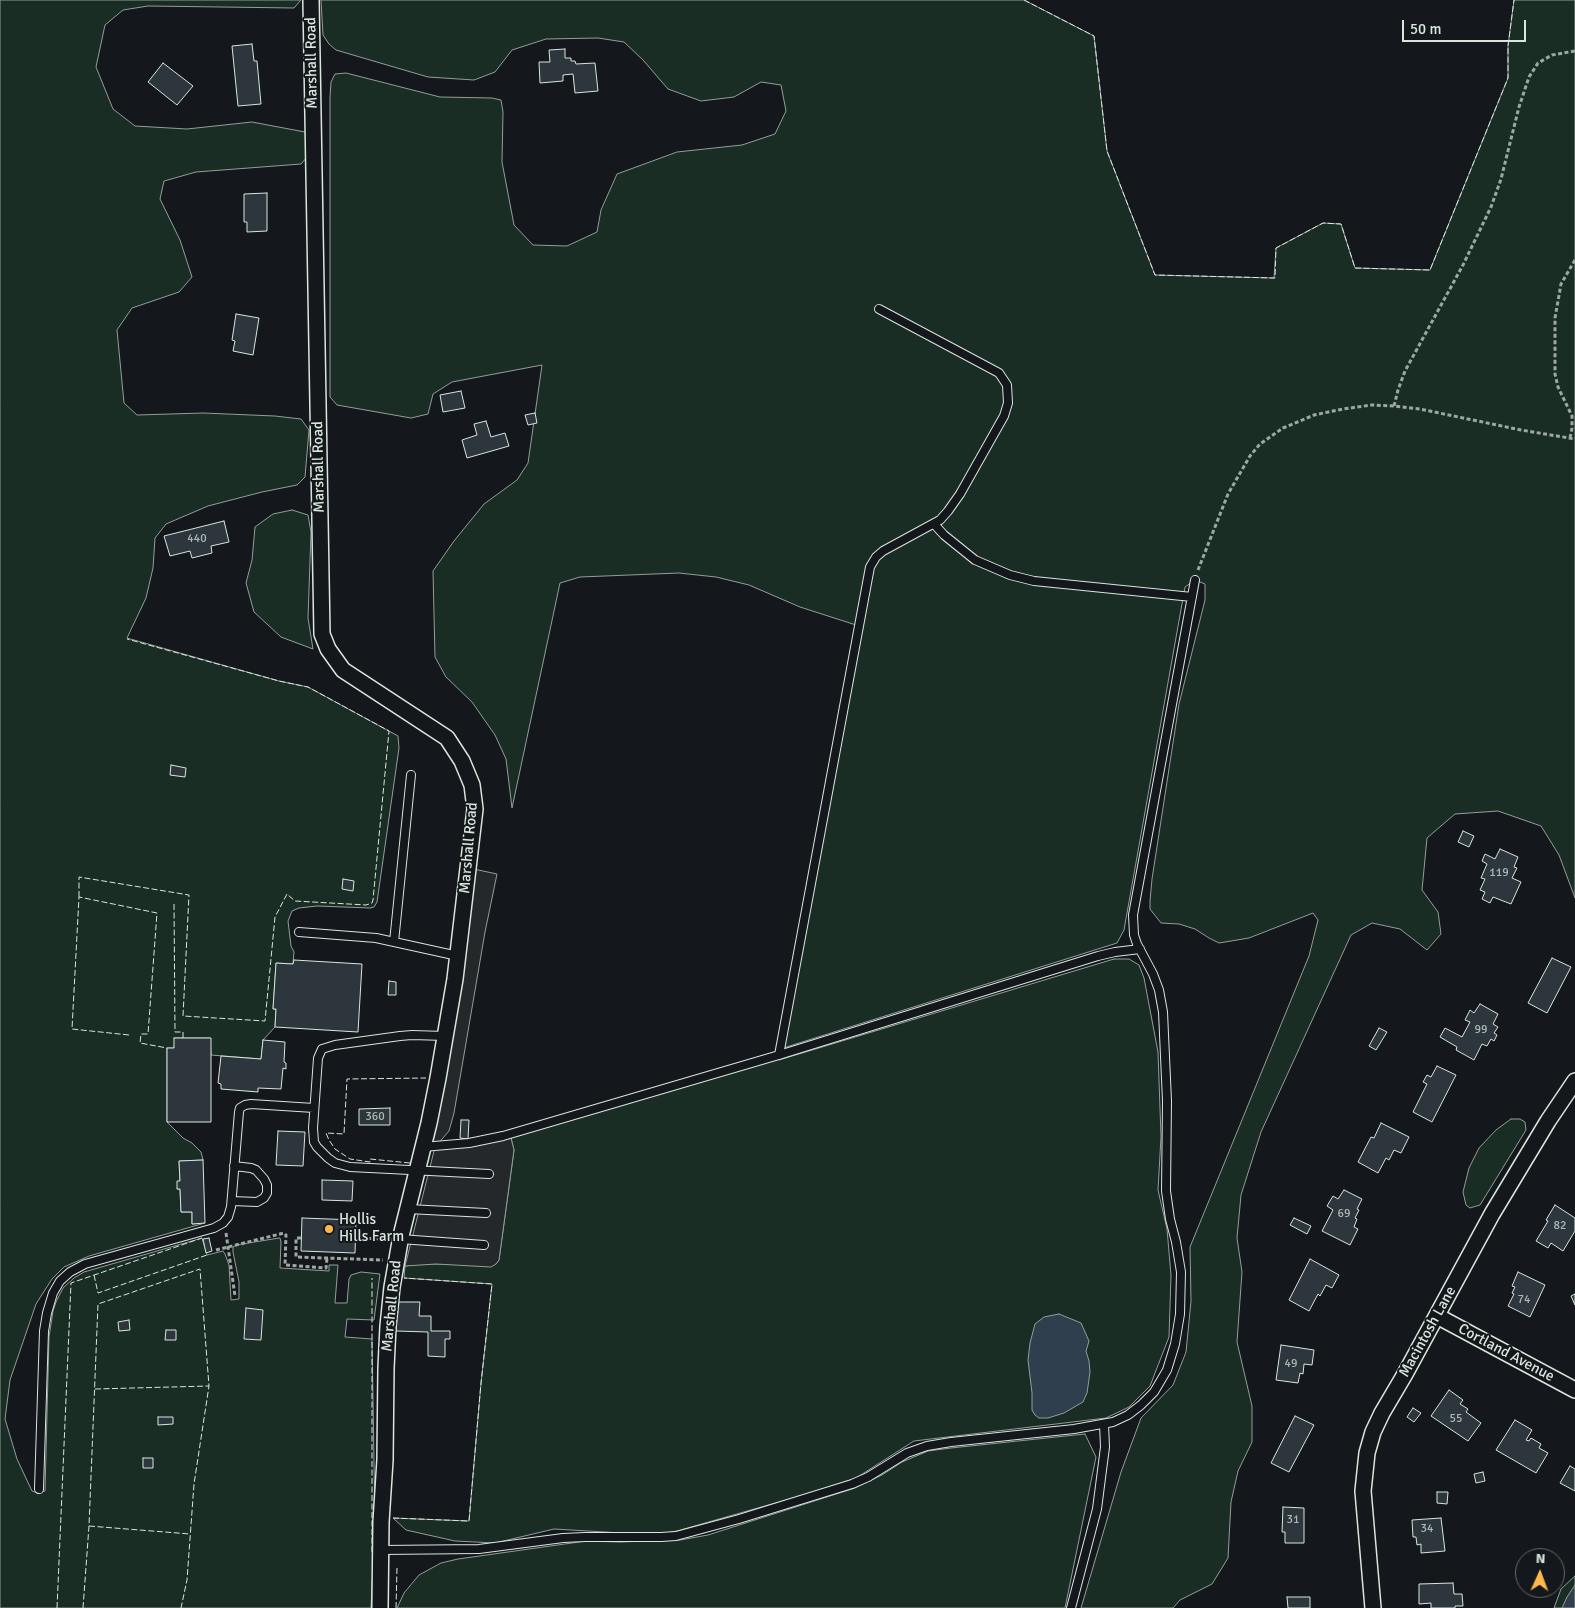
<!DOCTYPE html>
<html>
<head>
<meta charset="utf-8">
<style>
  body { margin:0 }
  #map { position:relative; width:1575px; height:1608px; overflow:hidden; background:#14181c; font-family:Signika,sans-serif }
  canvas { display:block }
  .north { position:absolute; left:1515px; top:1548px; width:50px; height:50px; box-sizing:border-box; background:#14181c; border:1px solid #626a69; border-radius:50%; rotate:2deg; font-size:14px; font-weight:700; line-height:20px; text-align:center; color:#d8e6dc }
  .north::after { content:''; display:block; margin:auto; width:18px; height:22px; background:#ffb74d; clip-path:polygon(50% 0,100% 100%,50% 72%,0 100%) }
  .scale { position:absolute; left:1402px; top:20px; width:124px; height:22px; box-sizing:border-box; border:2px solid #d8e6dc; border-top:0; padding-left:6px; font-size:15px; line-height:18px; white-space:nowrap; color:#d8e6dc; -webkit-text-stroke:4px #14181c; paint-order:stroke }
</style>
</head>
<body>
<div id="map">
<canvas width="1575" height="1608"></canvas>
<div class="north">N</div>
<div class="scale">50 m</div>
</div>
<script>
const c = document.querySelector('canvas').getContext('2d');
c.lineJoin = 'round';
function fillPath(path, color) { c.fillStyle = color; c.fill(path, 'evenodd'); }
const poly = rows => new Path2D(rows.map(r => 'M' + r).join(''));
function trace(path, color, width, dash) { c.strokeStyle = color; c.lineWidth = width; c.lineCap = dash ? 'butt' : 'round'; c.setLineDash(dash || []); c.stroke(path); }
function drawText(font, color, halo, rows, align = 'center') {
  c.font = font + ' Signika,sans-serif'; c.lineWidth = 4; c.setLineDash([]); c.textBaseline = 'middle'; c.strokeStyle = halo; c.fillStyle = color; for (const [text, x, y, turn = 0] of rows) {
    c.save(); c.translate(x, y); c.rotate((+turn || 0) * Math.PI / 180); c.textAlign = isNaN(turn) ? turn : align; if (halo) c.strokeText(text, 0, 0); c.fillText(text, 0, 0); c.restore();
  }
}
const green = poly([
  [0,0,301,0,294,8,148,6,123,10,105,25,96,67,113,109,135,126,187,129,252,122,305,132,308,156,301,164,196,172,164,181,160,199,180,240,192,277,179,292,132,308,117,330,124,403,137,415,203,413,275,416,301,419,309,430,305,477,297,485,262,492,208,506,166,524,155,538,153,568,146,598,127,638,279,681,308,687,398,736,399,748,377,902,374,907,370,908,317,906,299,908,292,911,288,921,291,946,294,952,293,964,276,963,273,1009,276,1009,275,1027,263,1040,261,1059,211,1055,210,1038,175,1038,174,1048,167,1048,167,1122,183,1138,192,1143,201,1152,203,1160,179,1161,180,1181,177,1189,180,1189,181,1212,192,1212,192,1224,205,1223,89,1256,64,1267,52,1279,36,1304,10,1380,5,1419,17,1459,32,1491,38,1493,45,1491,49,1337,53,1311,56,1302,63,1288,74,1278,84,1272,202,1238,207,1255,223,1251,225,1254,229,1265,231,1300,239,1299,239,1282,233,1252,233,1247,236,1245,279,1238,280,1238,281,1242,280,1268,329,1271,329,1265,338,1265,335,1303,347,1303,349,1279,351,1275,361,1272,380,1274,374,1320,347,1319,345,1337,372,1339,375,1521,371,1608,0,1608,0,0],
  [321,0,1024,0,1094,36,1107,151,1155,275,1274,278,1276,248,1323,223,1341,224,1355,268,1430,270,1508,78,1508,46,1514,0,1575,0,1575,898,1559,855,1541,826,1498,811,1455,814,1427,838,1422,890,1438,912,1441,934,1427,950,1400,929,1372,923,1351,935,1261,1132,1241,1195,1237,1238,1242,1272,1237,1342,1252,1406,1252,1442,1238,1471,1231,1502,1228,1558,1212,1584,1180,1600,1173,1608,1081,1608,1121,1472,1141,1418,1173,1385,1186,1352,1191,1301,1190,1247,1309,956,1318,920,1313,913,1249,938,1219,943,1209,938,1195,929,1179,924,1161,923,1150,909,1150,901,1152,879,1179,704,1205,600,1205,584,1195,580,1185,587,1124,930,1117,943,780,1049,856,625,800,607,749,585,716,577,679,573,580,577,560,583,512,808,506,759,495,735,472,702,446,677,435,657,433,571,454,541,484,504,517,480,528,463,542,365,452,382,433,394,428,414,411,418,337,405,330,397,330,97,331,82,335,74,346,73,440,97,492,98,501,100,503,112,502,162,514,225,533,245,567,246,597,232,601,210,617,174,677,152,742,145,775,134,786,111,781,85,761,82,734,97,701,101,668,89,643,60,624,42,598,38,546,39,512,50,495,72,474,80,428,77,336,50,329,44,323,35,321,0],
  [292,510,308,515,311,532,308,618,313,649,281,637,254,612,246,583,252,560,255,527,273,514,292,510],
  [1114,959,1129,959,1139,965,1144,978,1158,1052,1161,1137,1158,1190,1167,1229,1171,1275,1169,1337,1150,1386,1129,1407,1106,1418,914,1441,856,1478,814,1492,677,1531,656,1535,554,1529,495,1543,455,1541,406,1530,393,1518,469,1521,481,1383,492,1284,404,1278,405,1266,421,1264,496,1264,499,1260,514,1150,510,1134,779,1055,779,1060,1114,959],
  [1511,1119,1520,1119,1525,1122,1526,1130,1480,1205,1470,1208,1466,1205,1463,1192,1469,1168,1479,1148,1496,1130,1511,1119],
  [1085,1434,1096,1457,1065,1608,397,1608,404,1593,419,1575,441,1563,458,1559,586,1541,620,1542,680,1540,708,1535,855,1488,882,1475,902,1462,928,1451,951,1448,1085,1434],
  [1575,1576,1575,1608,1554,1608,1561,1589,1575,1576]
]);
fillPath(green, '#1a2d24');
trace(green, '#939e99', 1);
const parking = poly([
  [469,868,497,874,485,932,454,1113,449,1131,436,1146,510,1134,514,1150,499,1260,496,1264,491,1267,436,1264,405,1266,435,1147,423,1147,469,868]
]);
fillPath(parking, '#24282b');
trace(parking, '#939e99', 1);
const water = poly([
  [1059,1314,1081,1323,1089,1341,1086,1351,1089,1361,1090,1372,1087,1393,1083,1402,1064,1413,1048,1418,1039,1418,1035,1415,1032,1410,1032,1393,1028,1360,1030,1343,1035,1324,1044,1317,1059,1314],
  [1575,1585,1575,1608,1562,1608,1567,1597,1575,1585]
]);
fillPath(water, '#2f3f4d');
trace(water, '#939e99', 1);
const building = poly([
  [252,44,254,61,257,61,261,104,238,106,232,46,252,44],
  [565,49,565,58,571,58,571,61,575,61,576,64,595,63,598,91,575,93,573,74,563,75,563,81,540,83,539,62,550,62,549,50,565,49],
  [163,63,193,86,177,105,148,82,163,63],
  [267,193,267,231,247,232,247,222,244,222,244,194,267,193],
  [236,314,259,318,253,355,233,351,235,341,232,340,236,314],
  [461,391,465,408,443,412,440,395,461,391],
  [535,413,537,423,528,425,525,415,535,413],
  [486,421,491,437,505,433,509,446,467,458,462,440,477,435,474,424,486,421],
  [224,521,229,542,211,546,212,553,192,558,190,551,170,556,164,536,224,521],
  [171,765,186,768,185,777,170,775,171,765],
  [1463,831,1474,836,1469,847,1458,842,1463,831],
  [1500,849,1518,857,1514,867,1517,868,1512,878,1521,882,1511,904,1493,897,1490,903,1482,899,1485,892,1480,890,1485,879,1481,878,1487,864,1482,861,1485,854,1495,859,1500,849],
  [343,879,354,881,353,891,342,889,343,879],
  [1552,958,1571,967,1547,1013,1528,1003,1552,958],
  [294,960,362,964,358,1032,275,1027,276,1009,273,1009,276,963,293,964,294,960],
  [389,981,396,982,396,995,388,995,389,981],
  [1480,1004,1498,1014,1493,1024,1498,1027,1494,1033,1497,1035,1494,1041,1491,1039,1487,1046,1482,1044,1474,1060,1456,1050,1457,1047,1440,1037,1445,1028,1462,1037,1470,1022,1465,1020,1470,1010,1474,1013,1480,1004],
  [1379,1028,1387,1032,1376,1050,1369,1046,1379,1028],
  [174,1038,211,1038,211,1122,167,1122,167,1048,174,1048,174,1038],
  [263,1040,285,1042,284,1062,286,1063,286,1069,283,1068,281,1089,258,1088,258,1092,221,1089,221,1084,218,1083,221,1056,261,1059,263,1040],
  [1437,1066,1456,1075,1432,1122,1413,1112,1427,1084,1423,1082,1427,1075,1431,1077,1437,1066],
  [390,1108,390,1125,359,1125,359,1109,390,1108],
  [461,1120,469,1120,468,1139,460,1138,461,1120],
  [1381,1123,1409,1137,1401,1153,1394,1150,1389,1160,1386,1158,1378,1173,1358,1162,1371,1137,1374,1138,1381,1123],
  [278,1131,305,1132,303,1166,276,1165,278,1131],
  [203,1160,205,1223,192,1224,192,1212,181,1212,180,1189,177,1189,177,1181,180,1181,179,1161,203,1160],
  [322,1180,353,1181,352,1201,322,1200,322,1180],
  [1344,1190,1362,1199,1357,1209,1359,1210,1355,1218,1357,1219,1354,1227,1358,1229,1350,1245,1322,1231,1333,1210,1327,1206,1333,1196,1338,1199,1344,1190],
  [1555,1205,1575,1218,1575,1231,1563,1251,1551,1243,1548,1248,1536,1241,1548,1221,1546,1220,1555,1205],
  [302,1218,356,1220,355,1253,301,1251,302,1218],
  [1294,1218,1311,1226,1307,1234,1290,1225,1294,1218],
  [209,1238,212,1251,206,1253,203,1239,209,1238],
  [1310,1259,1339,1275,1332,1288,1326,1285,1320,1296,1318,1294,1309,1311,1289,1300,1310,1259],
  [1518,1272,1545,1285,1530,1317,1508,1306,1514,1294,1512,1293,1515,1287,1512,1286,1518,1272],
  [1575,1294,1575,1305,1571,1296,1575,1294],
  [396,1302,420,1302,419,1316,431,1316,431,1331,450,1331,450,1339,445,1339,445,1357,428,1356,428,1332,396,1331,396,1302],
  [246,1308,263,1310,261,1340,244,1339,246,1308],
  [129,1320,130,1330,119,1331,118,1322,129,1320],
  [166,1330,176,1330,176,1340,165,1340,166,1330],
  [1281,1345,1314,1350,1312,1365,1304,1364,1303,1374,1300,1373,1298,1383,1276,1380,1281,1345],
  [1449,1390,1463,1400,1460,1404,1468,1409,1466,1412,1481,1423,1468,1441,1431,1416,1449,1390],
  [1413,1408,1421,1413,1414,1422,1407,1417,1413,1408],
  [1295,1416,1314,1425,1289,1472,1271,1463,1295,1416],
  [158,1417,173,1417,173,1424,158,1425,158,1417],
  [1515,1420,1532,1430,1526,1440,1529,1441,1531,1438,1541,1444,1539,1448,1548,1453,1536,1473,1496,1450,1515,1420],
  [143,1458,153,1458,153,1468,143,1468,143,1458],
  [1570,1466,1575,1469,1575,1491,1560,1483,1570,1466],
  [1483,1472,1485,1481,1476,1483,1474,1474,1483,1472],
  [1437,1492,1448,1492,1447,1504,1437,1503,1437,1492],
  [1283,1507,1304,1508,1304,1543,1285,1543,1285,1532,1282,1532,1283,1507],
  [1441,1518,1445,1551,1421,1553,1421,1544,1417,1545,1416,1537,1413,1537,1412,1520,1441,1518],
  [1453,1583,1454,1594,1462,1594,1463,1606,1455,1606,1455,1608,1431,1608,1431,1603,1419,1604,1419,1584,1453,1583],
  [1287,1597,1310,1597,1310,1608,1288,1608,1287,1597]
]);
fillPath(building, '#2c363c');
trace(building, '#d8e6dc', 1);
const service = poly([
  [934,524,944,535,975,560,1010,575,1034,581,1192,597],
  [299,932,376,938,458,956],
  [394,942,411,775],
  [445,1036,412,1035,400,1036,335,1045,322,1049,318,1058,313,1128,314,1142,317,1147,328,1158,335,1163,350,1167,489,1174],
  [779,1055,870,567,876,557,883,551,940,520,948,511,960,494,1004,416,1008,403,1007,385,999,373,879,309],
  [423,1147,469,1143,503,1136,779,1055,1098,956,1115,952,1140,949],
  [232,1201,257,1202,264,1198,267,1193,267,1185,264,1179,256,1170,251,1168,234,1166],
  [408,1209,486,1213],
  [400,1239,484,1245],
  [39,1489,44,1331,47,1313,53,1293,60,1281,70,1272,85,1264,214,1228,223,1223,228,1217,231,1207,239,1112,240,1108,245,1105,251,1104,314,1108],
  [381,1550,479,1549,563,1538,585,1537,661,1537,676,1536,739,1519,852,1484,868,1477,907,1453,927,1446,951,1442,1074,1429,1113,1422,1128,1415,1141,1405,1154,1392,1167,1370,1175,1344,1180,1314,1181,1272,1176,1242,1170,1219,1166,1191,1167,1101,1163,1012,1159,990,1153,974,1137,944,1134,935,1133,915,1195,580],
  [1071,1608,1097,1509,1105,1447,1104,1424]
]);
const minor = poly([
  [311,0,322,634,328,649,343,670,447,738,462,761,472,785,475,809,455,979,438,1078,429,1123,401,1236,392,1287,388,1326,386,1368,385,1460,381,1522,380,1608],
  [1437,1316,1575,1390],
  [1373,1608,1363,1491,1367,1453,1373,1432,1382,1413,1405,1374,1492,1214,1548,1121,1575,1081]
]);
trace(service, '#d8e6dc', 10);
trace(minor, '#d8e6dc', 18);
trace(poly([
  [1394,406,1398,390,1405,371,1463,265,1491,207,1501,179,1519,107,1529,77,1538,63,1552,55,1575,51],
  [1570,438,1572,428,1572,416,1558,387,1555,374,1555,318,1561,284,1575,260],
  [1198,570,1228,494,1250,456,1260,444,1283,428,1314,415,1343,409,1372,405,1394,406,1420,409,1521,430,1575,439],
  [226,1233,235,1296],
  [301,1238,296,1238,296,1257,383,1260],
  [355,1238,387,1239],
  [216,1250,284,1233,286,1235,285,1265,326,1268,327,1258]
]), '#9da8a2', 3, [4, 2.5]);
trace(service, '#14181c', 8);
trace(minor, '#14181c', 15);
trace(poly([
  [1024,0,1094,36,1107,151,1155,275,1275,278,1276,248,1323,223,1341,224,1355,268,1430,270,1508,78,1508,46,1514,0],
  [79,897,79,877,189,895,183,1016,265,1021,275,917,287,894,295,901,366,905,372,903,373,900,389,731,308,687,279,681,127,639],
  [174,904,175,1032,183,1032,183,1038],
  [129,1035,72,1029,79,897,157,913,148,1034,141,1034,140,1043,167,1048],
  [410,1163,370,1159,370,1162,350,1159,335,1149,329,1140,326,1133,344,1134,347,1079,426,1078],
  [94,1275,98,1293,207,1255],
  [95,1389,209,1386],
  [393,1518,469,1521,481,1383,492,1284,404,1278],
  [89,1526,190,1534],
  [372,1552,372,1278],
  [57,1608,71,1283,202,1238],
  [83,1608,89,1526,98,1304,200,1269,209,1386,194,1484,187,1580,181,1608],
  [396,1608,397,1568]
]), '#d8e6dc', 1, [6, 2.5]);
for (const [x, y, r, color] of [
  [329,1229,5,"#ffb74d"]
]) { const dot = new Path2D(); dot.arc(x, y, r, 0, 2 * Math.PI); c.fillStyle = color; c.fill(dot); trace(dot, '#14181c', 2); }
drawText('12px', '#adbab4', null, [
  ["440",197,539],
  ["119",1499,873],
  ["99",1481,1030],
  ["360",375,1117],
  ["69",1344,1214],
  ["82",1560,1226],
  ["74",1524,1300],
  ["49",1291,1364],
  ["55",1456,1419],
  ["31",1293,1520],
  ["34",1427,1529]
]);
drawText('15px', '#d8e6dc', '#14181c', [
  ["Marshall Road",312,63,-91],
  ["Marshall Road",319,467,-91],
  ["Marshall Road",469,848,-85],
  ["Marshall Road",392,1306,-84],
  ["Macintosh Lane",1428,1332,-61],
  ["Cortland Avenue",1506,1353,28]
]);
drawText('15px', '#d8e6dc', '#14181c', [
  ["Hollis",339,1220],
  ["Hills Farm",339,1237]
], 'left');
</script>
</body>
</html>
